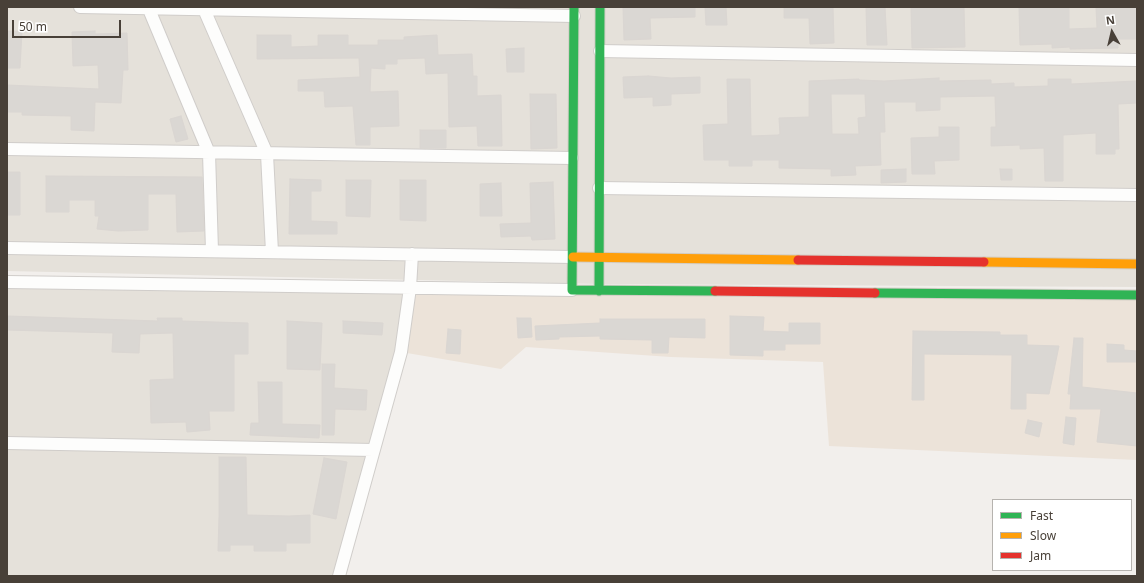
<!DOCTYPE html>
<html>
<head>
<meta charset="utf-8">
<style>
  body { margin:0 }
  #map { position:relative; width:1144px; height:583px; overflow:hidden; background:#f2efec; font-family:"Noto Sans",sans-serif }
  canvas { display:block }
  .frame { position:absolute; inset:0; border:8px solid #484038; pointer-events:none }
  .legend { position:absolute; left:992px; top:499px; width:140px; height:72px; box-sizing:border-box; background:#fff; border:1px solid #b6b3af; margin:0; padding:5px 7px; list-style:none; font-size:12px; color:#484038 }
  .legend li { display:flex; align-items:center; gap:8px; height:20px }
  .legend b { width:20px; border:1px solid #b6b3af }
  .north { position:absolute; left:1092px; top:12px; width:40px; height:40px; -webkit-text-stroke:3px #fff; paint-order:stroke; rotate:352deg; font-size:11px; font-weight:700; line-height:16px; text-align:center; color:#484038 }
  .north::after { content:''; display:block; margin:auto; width:14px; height:18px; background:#484038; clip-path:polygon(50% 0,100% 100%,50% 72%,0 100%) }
  .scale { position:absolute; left:12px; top:20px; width:109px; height:18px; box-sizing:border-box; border:2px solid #484038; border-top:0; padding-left:5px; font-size:12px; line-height:14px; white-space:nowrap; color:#484038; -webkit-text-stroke:3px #fff; paint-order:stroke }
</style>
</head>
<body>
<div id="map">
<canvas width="1144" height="583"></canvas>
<div class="frame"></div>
<ul class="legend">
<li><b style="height:5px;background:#30b455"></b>Fast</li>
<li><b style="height:5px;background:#ff9f0a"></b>Slow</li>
<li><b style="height:5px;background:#e5322d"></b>Jam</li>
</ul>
<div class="north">N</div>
<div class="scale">50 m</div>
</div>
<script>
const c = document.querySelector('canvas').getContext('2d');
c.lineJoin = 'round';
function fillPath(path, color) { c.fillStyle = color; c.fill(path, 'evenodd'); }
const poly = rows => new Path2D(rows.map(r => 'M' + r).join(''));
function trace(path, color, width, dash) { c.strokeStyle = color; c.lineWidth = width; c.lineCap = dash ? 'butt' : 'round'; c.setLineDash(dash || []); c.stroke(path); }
fillPath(poly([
  [7,7,1137,7,1137,287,599,284,7,271],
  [7,282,410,288,401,352,339,576,7,576]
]), '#e5e1da');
fillPath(poly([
  [410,288,1137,295,1137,460,829,446,823,362,671,357,526,347,501,369,401,352]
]), '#ece3d9');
const building = poly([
  [623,7,695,7,695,17,650,18,651,39,624,40,623,7],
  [705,7,726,7,727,25,706,25,705,7],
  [784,7,833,7,834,43,810,44,809,18,784,18,784,7],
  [866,7,885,7,887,45,867,45,866,7],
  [911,7,964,7,965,47,912,48,911,7],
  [1019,7,1069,7,1069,29,1097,28,1096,7,1137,7,1137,39,1118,39,1118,48,1070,49,1070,47,1052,48,1052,44,1020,45,1019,7],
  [7,31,22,31,20,68,7,68,7,31],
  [95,31,95,34,127,33,128,70,123,70,121,103,95,102,94,131,71,130,71,116,22,115,22,112,7,112,7,85,99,89,98,65,73,66,72,32,95,31],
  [257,35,291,35,291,47,318,46,318,35,348,35,348,45,378,45,378,40,404,40,404,37,437,35,438,55,472,54,473,76,477,76,477,96,501,95,502,146,478,146,477,126,449,127,448,73,426,74,425,58,397,59,397,64,385,64,385,69,371,68,370,92,398,91,399,126,370,127,370,145,356,145,353,106,325,107,324,91,298,91,298,80,360,77,359,58,257,59,257,35],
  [524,48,524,72,507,72,506,49,524,48],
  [648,76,671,78,700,77,700,93,671,94,671,105,653,106,653,97,624,98,623,77,648,76],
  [939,78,939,81,991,80,991,84,1014,83,1014,87,1048,86,1048,79,1071,79,1071,84,1137,81,1137,103,1118,104,1119,149,1115,149,1115,154,1096,154,1096,133,1063,135,1063,181,1045,181,1044,148,1020,149,1020,145,991,146,991,127,996,127,995,96,940,97,940,110,916,111,916,102,884,102,885,132,880,132,881,165,855,166,856,175,831,176,831,169,779,168,779,160,752,160,752,166,729,166,729,160,704,160,703,125,728,124,727,79,750,79,751,136,778,135,780,134,779,118,809,117,809,81,859,79,859,80,884,81,939,78],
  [831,94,865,94,866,117,858,118,859,134,832,134,831,94],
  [530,94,556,94,557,148,531,149,530,94],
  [181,116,188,139,176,142,170,119,181,116],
  [939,127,959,127,959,160,934,161,935,174,912,174,911,138,939,137,939,127],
  [420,130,446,130,446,148,420,148,420,130],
  [906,169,906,182,881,183,881,170,906,169],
  [1000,169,1012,169,1012,180,1001,180,1000,169],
  [7,172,20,172,20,215,7,215,7,172],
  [46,176,202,177,204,231,177,232,176,194,148,194,148,230,118,231,97,229,99,216,95,216,95,200,69,200,69,212,46,212,46,176],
  [290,179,321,180,321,191,311,191,311,221,337,222,337,234,289,234,290,179],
  [346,180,371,180,370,217,346,216,346,180],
  [400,180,426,180,426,221,400,220,400,180],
  [553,182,555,239,532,240,531,236,501,237,500,224,531,223,530,183,553,182],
  [501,183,502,216,480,216,480,184,501,183],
  [7,316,158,321,157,318,182,318,182,321,248,323,248,354,234,354,234,411,209,411,210,430,187,432,186,422,151,423,150,380,174,379,173,333,140,334,139,353,112,352,113,333,7,330,7,316],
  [730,316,764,317,763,331,789,332,789,323,820,323,820,344,785,344,785,350,763,350,763,356,730,355,730,316],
  [517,318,531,318,532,337,518,338,517,318],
  [600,319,705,319,705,338,669,337,668,353,652,353,652,340,600,339,600,336,559,337,559,339,536,340,535,326,600,323,600,319],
  [287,321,322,323,320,370,287,369,287,321],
  [343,321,383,323,382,335,343,333,343,321],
  [448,329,461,330,460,354,446,353,448,329],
  [913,331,1000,332,1000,335,1027,335,1027,345,1059,346,1049,394,1026,393,1026,409,1011,409,1012,355,924,354,924,400,912,400,913,331],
  [1074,338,1083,338,1082,387,1137,393,1137,446,1097,442,1101,409,1070,409,1071,394,1068,394,1074,338],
  [1107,344,1124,345,1124,350,1137,351,1137,362,1107,362,1107,344],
  [322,364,335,364,334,388,367,390,366,410,335,409,334,435,322,435,322,364],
  [258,382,282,382,282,424,320,425,319,438,250,435,251,423,259,423,258,382],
  [1066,417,1076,418,1074,445,1063,443,1066,417],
  [1028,420,1042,423,1039,437,1025,433,1028,420],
  [219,457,246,457,247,515,289,516,310,515,310,543,286,543,286,551,254,551,254,545,230,545,230,551,218,551,219,517,219,457],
  [324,458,347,462,336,519,313,514,324,458]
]);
fillPath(building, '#dad7d3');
trace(building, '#dad6d2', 1);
const street = poly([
  [80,7,574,16],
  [148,7,209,153,212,251],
  [203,7,267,154,272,252],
  [600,51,1137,60],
  [7,149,572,158],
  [599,188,1137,195],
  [7,248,573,257],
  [7,282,572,290],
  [7,443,373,450],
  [339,576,401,352,410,288,412,254]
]);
const fast = poly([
  [574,7,572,290,715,291],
  [599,291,600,7],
  [875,293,1137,295]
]);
const slow = poly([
  [573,257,798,260],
  [984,262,1137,264]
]);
const jam = poly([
  [798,260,984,262],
  [715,291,875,293]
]);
trace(street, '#d0cdca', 14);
trace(fast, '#d2cdc5', 11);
trace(slow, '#d2cdc5', 11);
trace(jam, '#d2cdc5', 11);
trace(street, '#fdfdfc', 12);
trace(fast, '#30b455', 9);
trace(slow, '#ff9f0a', 9);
trace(jam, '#e5322d', 9);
</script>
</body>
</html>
